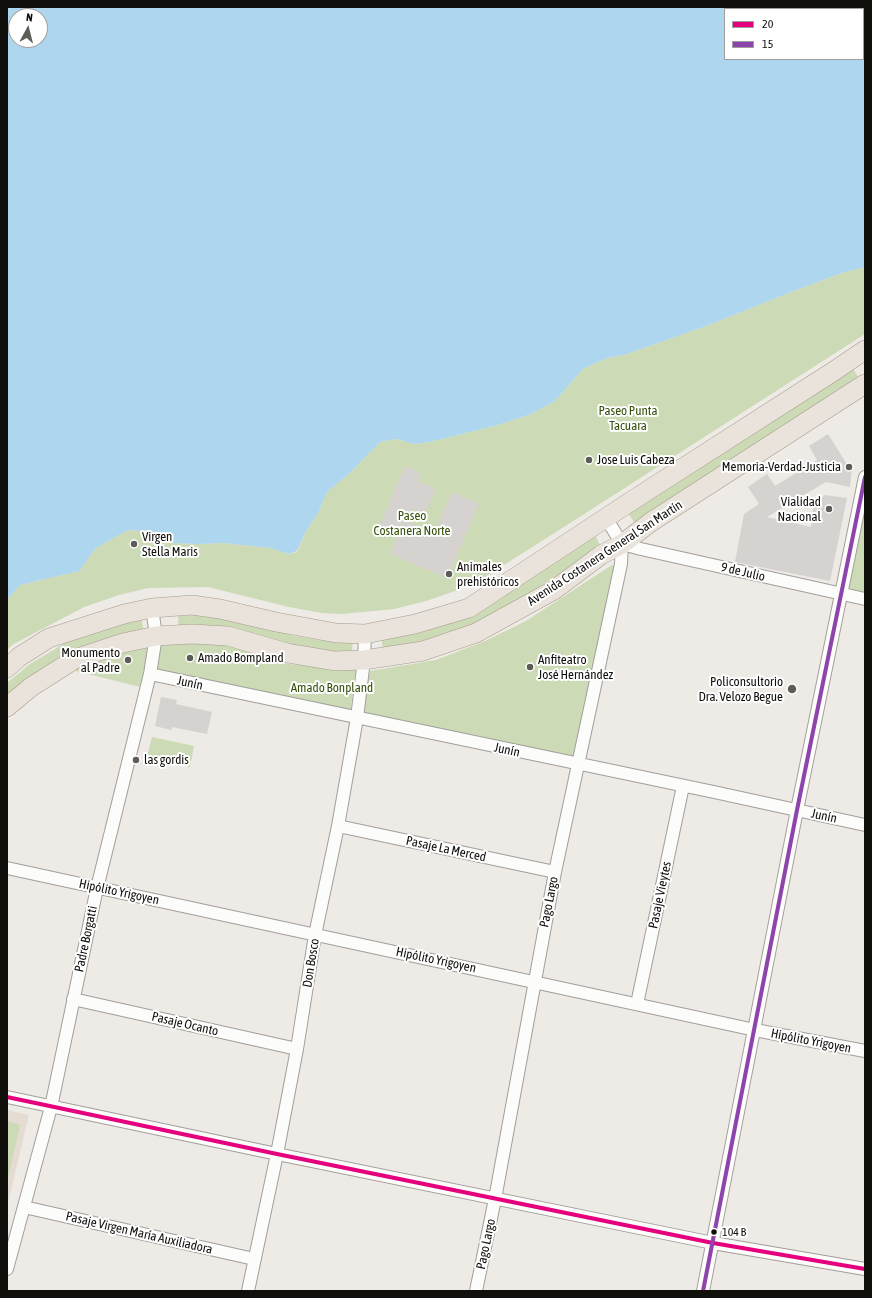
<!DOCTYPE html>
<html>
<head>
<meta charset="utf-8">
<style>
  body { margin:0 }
  #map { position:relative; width:872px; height:1298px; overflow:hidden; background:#eeeae6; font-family:"Asap Condensed",sans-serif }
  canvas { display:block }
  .frame { position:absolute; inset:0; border:8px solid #110f0c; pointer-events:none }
  .legend { position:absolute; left:724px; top:8px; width:140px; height:52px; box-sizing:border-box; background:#fff; border:1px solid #a09f9e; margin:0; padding:5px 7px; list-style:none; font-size:12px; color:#110f0c }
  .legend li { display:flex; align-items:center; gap:8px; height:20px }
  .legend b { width:20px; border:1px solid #a09f9e }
  .north { position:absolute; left:8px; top:8px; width:40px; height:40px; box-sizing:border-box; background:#fff; border:1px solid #a09f9e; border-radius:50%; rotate:7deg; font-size:11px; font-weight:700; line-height:16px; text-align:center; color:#110f0c }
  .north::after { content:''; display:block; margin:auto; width:14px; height:18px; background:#5e5c58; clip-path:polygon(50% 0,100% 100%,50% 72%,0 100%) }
</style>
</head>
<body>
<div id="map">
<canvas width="872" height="1298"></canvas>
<div class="frame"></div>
<ul class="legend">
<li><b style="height:5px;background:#e5007d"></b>20</li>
<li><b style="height:5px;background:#8e44ad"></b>15</li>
</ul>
<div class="north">N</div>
</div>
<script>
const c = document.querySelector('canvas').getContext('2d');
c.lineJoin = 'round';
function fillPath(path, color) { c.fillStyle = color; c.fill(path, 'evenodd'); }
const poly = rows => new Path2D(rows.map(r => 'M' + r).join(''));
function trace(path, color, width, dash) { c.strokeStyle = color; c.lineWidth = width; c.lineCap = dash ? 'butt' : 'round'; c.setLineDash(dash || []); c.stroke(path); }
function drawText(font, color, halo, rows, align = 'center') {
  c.font = font + ' "Asap Condensed",sans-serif'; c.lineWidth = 4; c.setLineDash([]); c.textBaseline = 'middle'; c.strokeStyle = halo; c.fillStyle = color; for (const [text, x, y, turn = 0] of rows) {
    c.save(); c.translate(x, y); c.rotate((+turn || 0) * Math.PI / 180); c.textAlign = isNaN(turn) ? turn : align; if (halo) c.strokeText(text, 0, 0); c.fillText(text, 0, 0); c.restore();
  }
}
fillPath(poly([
  [7,1110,29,1115,7,1206]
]), '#e4dbd3');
fillPath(poly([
  [865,267,865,334,553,534,480,580,455,591,426,601,394,609,342,614,322,613,289,607,208,587,148,588,119,595,84,607,12,645,7,650,7,600,20,585,79,571,96,548,128,530,144,531,160,536,172,543,199,544,223,543,271,548,288,554,297,552,306,531,318,513,327,492,351,472,380,442,396,439,414,444,430,442,498,425,531,414,555,401,583,369,593,364,608,358,627,354,706,326,791,292,842,273],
  [853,369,861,381,636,525,628,513],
  [865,501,865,592,847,588],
  [595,535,601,547,500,612,462,630,425,641,383,649,381,637,422,628],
  [612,565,617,569,575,760,362,716,370,671,436,660,485,641,526,621],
  [204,614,254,623,294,636,326,641,353,638,352,651,330,653,179,629,178,616],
  [141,617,144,632,7,701,7,683,30,664,65,643],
  [160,639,185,639,232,646,282,663,315,667,356,668,350,713,154,670],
  [144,646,148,650,140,687,72,670,128,649],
  [152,737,194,746,190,767,147,757],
  [7,1121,20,1125,7,1182]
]), '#ccdab5');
fillPath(poly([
  [7,7,865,7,865,267,842,273,791,292,706,326,627,354,608,358,593,364,583,369,555,401,531,414,498,425,430,442,414,444,396,439,380,442,351,472,327,492,318,513,306,531,297,551,288,554,271,548,223,543,199,544,172,543,160,536,144,531,128,530,96,548,79,571,20,585,7,600],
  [725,9,863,9,863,59,725,59],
  [16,16,40,16,40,40,16,40]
]), '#aed6ee');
fillPath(poly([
  [828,434,848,466,852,467,850,487,826,482,767,517,811,527,814,503,825,495,847,498,830,581,735,562,744,514,759,504,748,487,767,474,775,486,817,460,809,446],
  [405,466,422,473,418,481,436,489,425,514,414,510,409,522,434,533,452,492,479,504,447,578,390,554,398,535,379,527],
  [161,697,177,700,176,704,212,712,207,734,172,727,171,730,155,726]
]), '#d5d2cf');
const minor = poly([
  [622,544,641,549,865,599],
  [150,674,714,792,865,825],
  [338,826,555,872],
  [7,868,755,1030,865,1051],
  [73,999,297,1049],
  [637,1004,683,786],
  [7,1097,277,1154,713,1243,865,1269],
  [24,1207,254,1259],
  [7,1269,51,1107,97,888,150,674,156,636,152,608],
  [248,1291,277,1154,297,1049,315,935,338,826,357,718,364,660,365,634],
  [476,1291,495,1199,555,872,621,564,622,544,606,518],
  [703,1291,797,810,865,477]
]);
const primary = poly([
  [7,668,19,657,49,638,124,614,152,608,192,605,220,609,276,622,336,633,365,634,415,624,469,608,636,498,834,371,865,350],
  [7,707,31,687,75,659,123,643,156,636,192,634,228,636,287,653,335,661,364,660,423,651,476,633,554,590,601,555,622,544,651,522,865,384]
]);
trace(minor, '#a29f9b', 14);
trace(primary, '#a69b8d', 20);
trace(poly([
  [857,575,865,571],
  [857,578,859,584,865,585]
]), '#d5d4d2', 2, [1, 3]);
trace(minor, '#fcfcfb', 12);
trace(primary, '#e9e3db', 19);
trace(poly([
  [7,1097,277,1154,713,1243,865,1269]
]), '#e5007d', 4);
trace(poly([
  [703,1291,797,810,865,477]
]), '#8e44ad', 4);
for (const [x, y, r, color] of [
  [589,460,4,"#5e5c58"],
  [849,467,4,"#5e5c58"],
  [829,509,4,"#5e5c58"],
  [134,544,4,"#5e5c58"],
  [449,574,4,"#5e5c58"],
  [190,658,4,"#5e5c58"],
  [128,660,4,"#5e5c58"],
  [530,667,4,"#5e5c58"],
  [792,689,5,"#5e5c58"],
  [136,760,4,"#5e5c58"],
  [714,1232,3.5,"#110f0c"]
]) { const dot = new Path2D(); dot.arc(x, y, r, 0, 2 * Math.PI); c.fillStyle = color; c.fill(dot); trace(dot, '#fff', 1.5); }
drawText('12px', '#110f0c', '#fff', [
  ["104 B",722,1232]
], 'left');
drawText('13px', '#364f0b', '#fff', [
  ["Paseo Punta",628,411],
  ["Tacuara",628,426],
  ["Paseo",412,516],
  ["Costanera Norte",412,531],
  ["Amado Bonpland",332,688]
]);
drawText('13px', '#110f0c', '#fff', [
  ["Jose Luis Cabeza",597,460],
  ["Memoria-Verdad-Justicia",841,467,"right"],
  ["Vialidad",821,502,"right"],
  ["Nacional",821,517,"right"],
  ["Virgen",142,537],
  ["Stella Maris",142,552],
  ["Animales",457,567],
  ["prehistóricos",457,582],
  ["Monumento",120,653,"right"],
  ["al Padre",120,668,"right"],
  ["Amado Bompland",198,658],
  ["Anfiteatro",538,660],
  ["José Hernández",538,675],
  ["Policonsultorio",783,682,"right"],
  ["Dra. Velozo Begue",783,697,"right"],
  ["las gordis",144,760]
], 'left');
drawText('13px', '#110f0c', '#fff', [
  ["Avenida Costanera General San Martín",605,553,-33],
  ["9 de Julio",743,572,13],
  ["Junín",190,683,12],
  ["Junín",507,750,12],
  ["Junín",824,816,12],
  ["Pasaje La Merced",446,849,12],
  ["Hipólito Yrigoyen",119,892,12],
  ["Pasaje Vieytes",660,895,-78],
  ["Pago Largo",549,902,-79],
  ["Padre Borgatti",86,939,-78],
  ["Hipólito Yrigoyen",436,960,12],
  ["Don Bosco",311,963,-81],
  ["Pasaje Ocanto",185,1024,13],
  ["Hipólito Yrigoyen",811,1041,11],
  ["Pasaje Virgen María Auxiliadora",139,1233,13],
  ["Pago Largo",486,1244,-78]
]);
</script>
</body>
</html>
